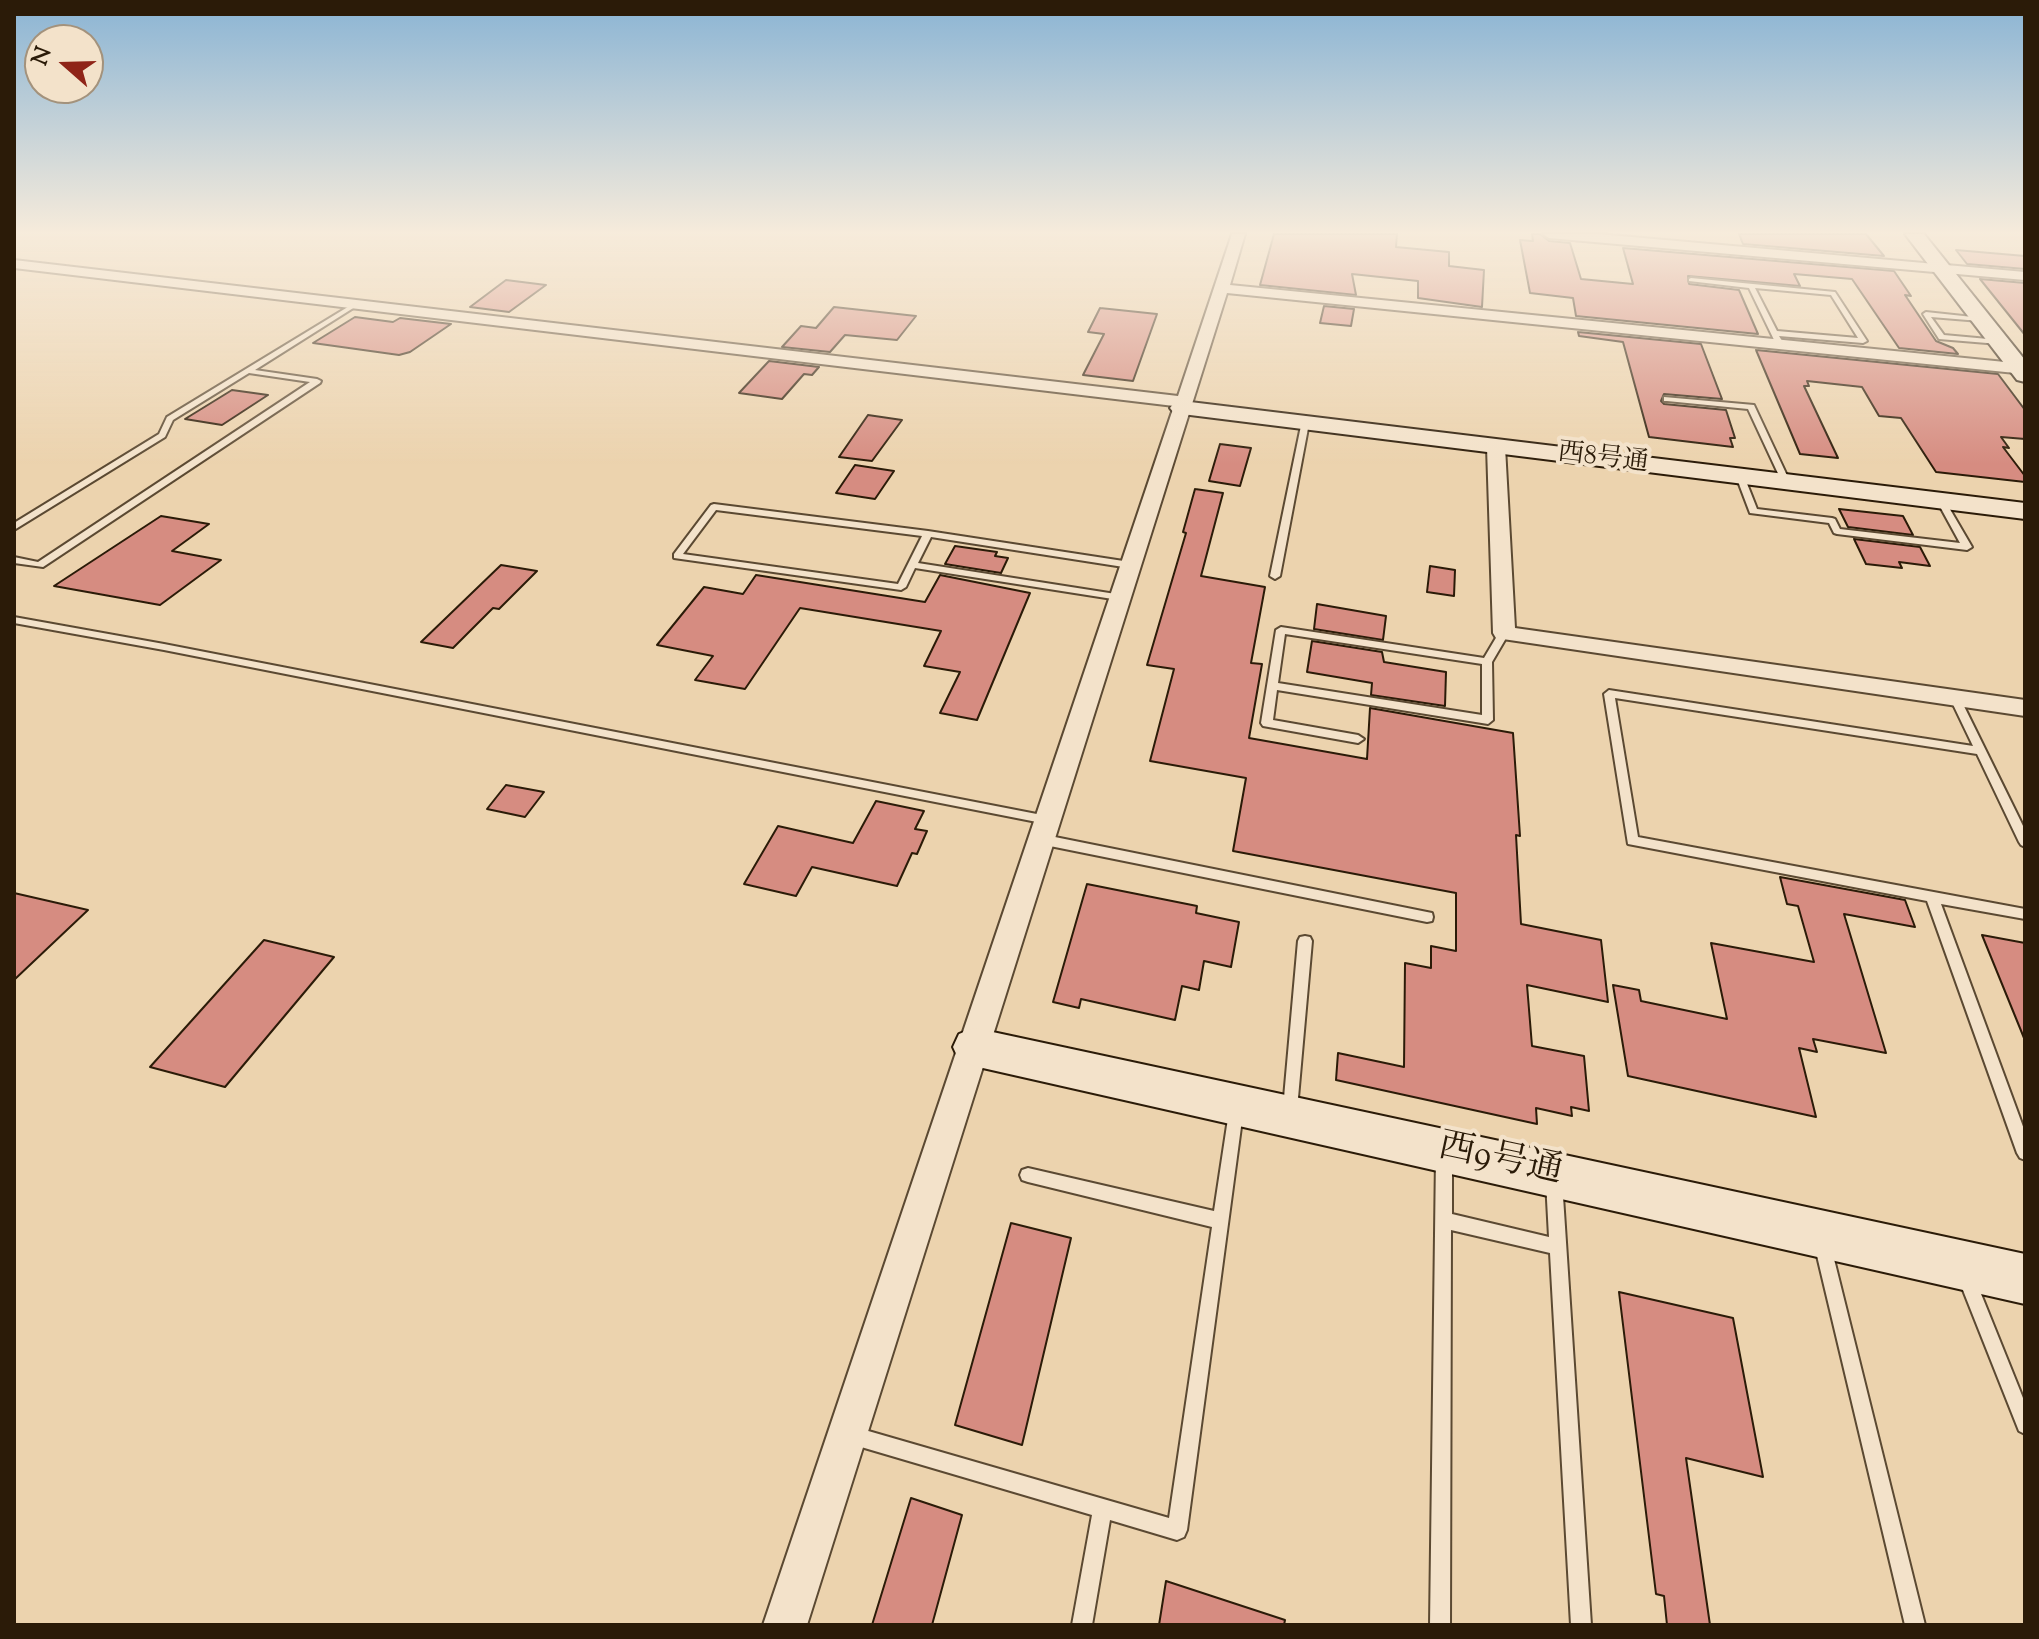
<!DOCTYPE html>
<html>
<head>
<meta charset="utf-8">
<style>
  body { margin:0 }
  #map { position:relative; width:2039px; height:1639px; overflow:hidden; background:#ecd3ae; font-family:"Sorts Mill Goudy",serif }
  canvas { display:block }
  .frame { position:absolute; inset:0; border:16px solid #2b1b08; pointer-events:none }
  .north { position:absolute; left:24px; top:24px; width:80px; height:80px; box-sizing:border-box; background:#f3e2ca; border:2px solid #a3927c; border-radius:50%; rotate:290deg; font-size:22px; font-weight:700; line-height:32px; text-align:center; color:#2b1b08 }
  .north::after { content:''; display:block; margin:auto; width:28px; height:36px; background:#8f2418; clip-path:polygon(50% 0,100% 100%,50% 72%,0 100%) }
</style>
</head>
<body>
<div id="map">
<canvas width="2039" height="1639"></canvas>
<div class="frame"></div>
<div class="north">N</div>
</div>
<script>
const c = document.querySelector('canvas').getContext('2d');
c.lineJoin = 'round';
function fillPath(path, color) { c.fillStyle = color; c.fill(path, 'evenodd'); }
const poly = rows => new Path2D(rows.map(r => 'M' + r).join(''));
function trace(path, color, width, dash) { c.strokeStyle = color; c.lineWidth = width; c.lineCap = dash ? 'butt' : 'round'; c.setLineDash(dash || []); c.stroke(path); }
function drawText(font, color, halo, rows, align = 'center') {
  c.font = font + ' "Sorts Mill Goudy","Noto Serif JP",serif'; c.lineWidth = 8; c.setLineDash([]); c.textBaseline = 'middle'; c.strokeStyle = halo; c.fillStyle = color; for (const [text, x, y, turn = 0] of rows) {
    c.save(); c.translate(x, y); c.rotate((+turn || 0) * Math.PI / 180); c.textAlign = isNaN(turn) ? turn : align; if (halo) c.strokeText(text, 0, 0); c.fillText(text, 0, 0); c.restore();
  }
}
const building = poly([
  [1274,234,1397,234,1396,247,1449,252,1449,266,1484,270,1482,307,1418,298,1418,281,1352,274,1356,295,1260,285,1274,234],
  [1532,234,1540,234,1549,241,1570,243,1581,279,1633,284,1623,248,1894,271,1911,296,1905,295,1936,341,1953,348,1958,354,1899,348,1852,279,1794,274,1800,286,1688,276,1689,284,1739,290,1758,334,1576,316,1573,298,1530,293,1520,240,1533,241,1532,234],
  [1739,234,1866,234,1884,256,1743,244,1739,234],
  [1956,250,2025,256,2025,269,1967,264,1956,250],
  [1980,279,2025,283,2025,335,1980,279],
  [506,280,546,285,509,312,470,307,506,280],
  [1324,306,1354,309,1351,326,1320,323,1324,306],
  [834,307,916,316,897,340,845,335,830,352,782,347,801,326,816,328,834,307],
  [1100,308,1157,314,1133,381,1083,375,1104,334,1088,332,1100,308],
  [355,317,393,322,400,318,451,324,410,352,399,355,313,343,355,317],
  [1578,332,1701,344,1722,399,1664,394,1661,401,1664,404,1726,410,1735,438,1730,438,1733,447,1649,437,1623,342,1579,336,1578,332],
  [1756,350,1998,374,2025,410,2025,439,2001,437,2009,448,2003,447,2025,476,2025,482,1936,472,1901,418,1879,416,1862,387,1807,381,1809,386,1804,386,1838,458,1800,454,1756,350],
  [769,361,819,367,812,375,804,374,782,399,739,393,769,361],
  [232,390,268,395,222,425,185,419,232,390],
  [868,415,902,420,872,461,839,457,868,415],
  [1220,444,1251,448,1240,486,1209,481,1220,444],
  [855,465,894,471,875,499,836,493,855,465],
  [1195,489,1223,493,1201,576,1265,587,1251,663,1262,664,1249,738,1367,759,1370,708,1513,733,1520,836,1516,835,1521,924,1601,940,1608,1002,1527,985,1532,1046,1584,1056,1589,1111,1571,1107,1572,1116,1536,1108,1537,1124,1336,1080,1338,1053,1404,1067,1405,963,1431,968,1431,946,1456,951,1456,893,1233,851,1246,778,1150,761,1174,669,1147,665,1186,533,1183,532,1195,489],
  [1839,509,1903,516,1913,535,1848,527,1839,509],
  [161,516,209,524,172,551,221,560,160,605,54,586,161,516],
  [1854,539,1920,547,1930,566,1899,562,1902,568,1866,564,1854,539],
  [955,546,997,552,995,556,1008,558,1001,573,945,564,955,546],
  [501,565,537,571,499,609,493,608,453,648,421,642,501,565],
  [1430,566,1455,570,1454,596,1427,592,1430,566],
  [756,575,925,602,940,575,1030,593,977,720,940,713,960,672,924,666,941,631,800,608,745,689,695,680,713,656,657,645,704,587,743,594,756,575],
  [1317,604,1386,616,1383,640,1314,629,1317,604],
  [1312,641,1382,652,1384,662,1446,672,1445,706,1371,695,1372,683,1307,672,1312,641],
  [506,785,544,792,525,817,487,809,506,785],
  [876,801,924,811,915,829,927,831,917,854,912,853,897,886,812,867,796,896,744,884,778,826,853,843,876,801],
  [1780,877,1905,900,1915,927,1844,914,1886,1053,1813,1039,1817,1052,1799,1048,1816,1117,1628,1076,1613,985,1639,990,1641,1001,1727,1019,1711,943,1814,962,1798,906,1787,904,1780,877],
  [1087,884,1197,906,1196,913,1239,922,1231,967,1204,961,1199,990,1182,986,1175,1020,1081,999,1079,1008,1053,1002,1087,884],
  [14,893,88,910,14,980,14,893],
  [1982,935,2025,943,2025,1038,2024,1038,1982,935],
  [264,940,334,957,225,1087,150,1067,264,940],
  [1011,1223,1071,1238,1022,1445,955,1425,1011,1223],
  [1619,1292,1733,1318,1763,1477,1686,1458,1710,1625,1667,1625,1664,1596,1656,1594,1619,1292],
  [911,1498,962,1515,932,1625,872,1625,911,1498],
  [1166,1581,1285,1620,1284,1625,1159,1625,1166,1581]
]);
fillPath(building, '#d68c81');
trace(building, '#2b1b08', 2);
const lane = poly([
  [1691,278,1835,292,1867,341,1863,343,1779,336,1784,344,1777,346,1749,288,1689,281,1689,279,1691,278],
  [1755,288,1831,295,1858,338,1777,331,1755,288],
  [356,302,359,304,358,305,255,370,317,379,321,381,320,383,43,567,14,563,14,557,38,562,310,382,249,373,173,420,165,437,14,530,14,523,159,434,167,417,356,302],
  [1926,312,1982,318,1983,319,1980,321,1931,317,1944,335,1999,340,2003,342,1999,344,1939,339,1923,314,1926,312],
  [1664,397,1754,405,1790,482,1786,485,1782,482,1748,409,1667,401,1664,401,1664,397],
  [1302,421,1309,423,1280,576,1275,579,1270,576,1302,421],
  [1740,473,1744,476,1757,509,1832,518,1835,519,1840,529,1960,543,1937,501,1944,499,1972,547,1967,550,1837,534,1834,533,1829,523,1750,513,1736,476,1740,473],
  [714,504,928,531,1130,562,1135,565,1130,568,931,537,918,563,1122,595,1124,597,1119,600,915,568,906,587,901,590,674,558,674,554,711,505,714,504],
  [716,510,922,536,898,584,683,554,716,510],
  [14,617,164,644,1047,816,1053,820,1047,824,164,650,14,623,14,617],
  [1281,627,1484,658,1500,631,1508,631,1509,633,1492,662,1493,720,1488,724,1277,690,1273,720,1358,735,1364,739,1358,743,1263,726,1261,723,1276,630,1281,627],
  [1285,634,1482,664,1482,715,1278,683,1285,634],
  [1609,690,1973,746,1950,698,1955,694,1959,696,2025,830,2025,847,2021,845,2019,842,1977,754,1615,698,1638,837,2025,909,2025,919,1941,904,2025,1132,2025,1160,2020,1158,2017,1153,1927,901,1628,844,1604,694,1609,690],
  [1040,834,1427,912,1432,913,1433,917,1432,921,1427,922,1040,844,1036,842,1034,839,1036,836,1040,834],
  [1305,936,1310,937,1312,941,1297,1109,1295,1114,1290,1116,1285,1114,1283,1109,1298,941,1300,937,1305,936],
  [1236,1105,1241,1107,1243,1112,1187,1530,1184,1537,1177,1540,1110,1520,1092,1625,1072,1625,1092,1515,851,1444,845,1441,842,1435,845,1429,851,1426,1169,1518,1212,1227,1028,1182,1022,1180,1020,1175,1022,1170,1028,1168,1214,1211,1229,1112,1231,1107,1236,1105],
  [1444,1149,1449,1151,1452,1156,1452,1214,1549,1237,1546,1181,1548,1176,1554,1174,1560,1176,1562,1181,1591,1625,1571,1625,1550,1253,1451,1230,1450,1625,1430,1625,1436,1156,1439,1151,1444,1149],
  [1822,1235,1828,1237,1830,1243,1925,1625,1905,1625,1814,1243,1816,1237,1822,1235],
  [1967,1272,1973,1274,2025,1403,2025,1434,2019,1431,1959,1280,1961,1274,1967,1272]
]);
const street = poly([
  [1232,234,1245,234,1230,285,2025,364,2025,374,1227,293,807,1625,763,1625,1174,406,14,268,14,260,1178,396,1232,234],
  [1543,234,1598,234,2025,272,2025,280,1549,238,1543,234],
  [1496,442,1505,447,1515,628,2025,700,2025,716,1496,638,1493,633,1487,447,1496,442]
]);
const secondary = poly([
  [1905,234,1924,234,2025,360,2025,382,2017,380,1905,234],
  [1182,401,2025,503,2025,519,1174,413,1170,408,1174,403,1182,401],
  [974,1028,2025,1254,2025,1304,974,1066,959,1060,953,1047,959,1034,974,1028]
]);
trace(lane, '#5b4932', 4);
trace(street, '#5b4932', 4);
trace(secondary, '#2b1b08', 4);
fillPath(lane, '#f3e2ca');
fillPath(street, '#f3e2ca');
fillPath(secondary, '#f3e2ca');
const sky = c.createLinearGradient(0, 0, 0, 464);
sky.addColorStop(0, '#8ab4d4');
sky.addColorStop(0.5, '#f6ebdb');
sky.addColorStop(1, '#f6ebdb00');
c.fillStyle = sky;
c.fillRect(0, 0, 2039, 464);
drawText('26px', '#2b1b08', '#f3e2ca', [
  ["西8号通",1603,460,7]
]);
drawText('36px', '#2b1b08', '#f3e2ca', [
  ["西9号通",1500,1162,12]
]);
</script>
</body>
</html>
